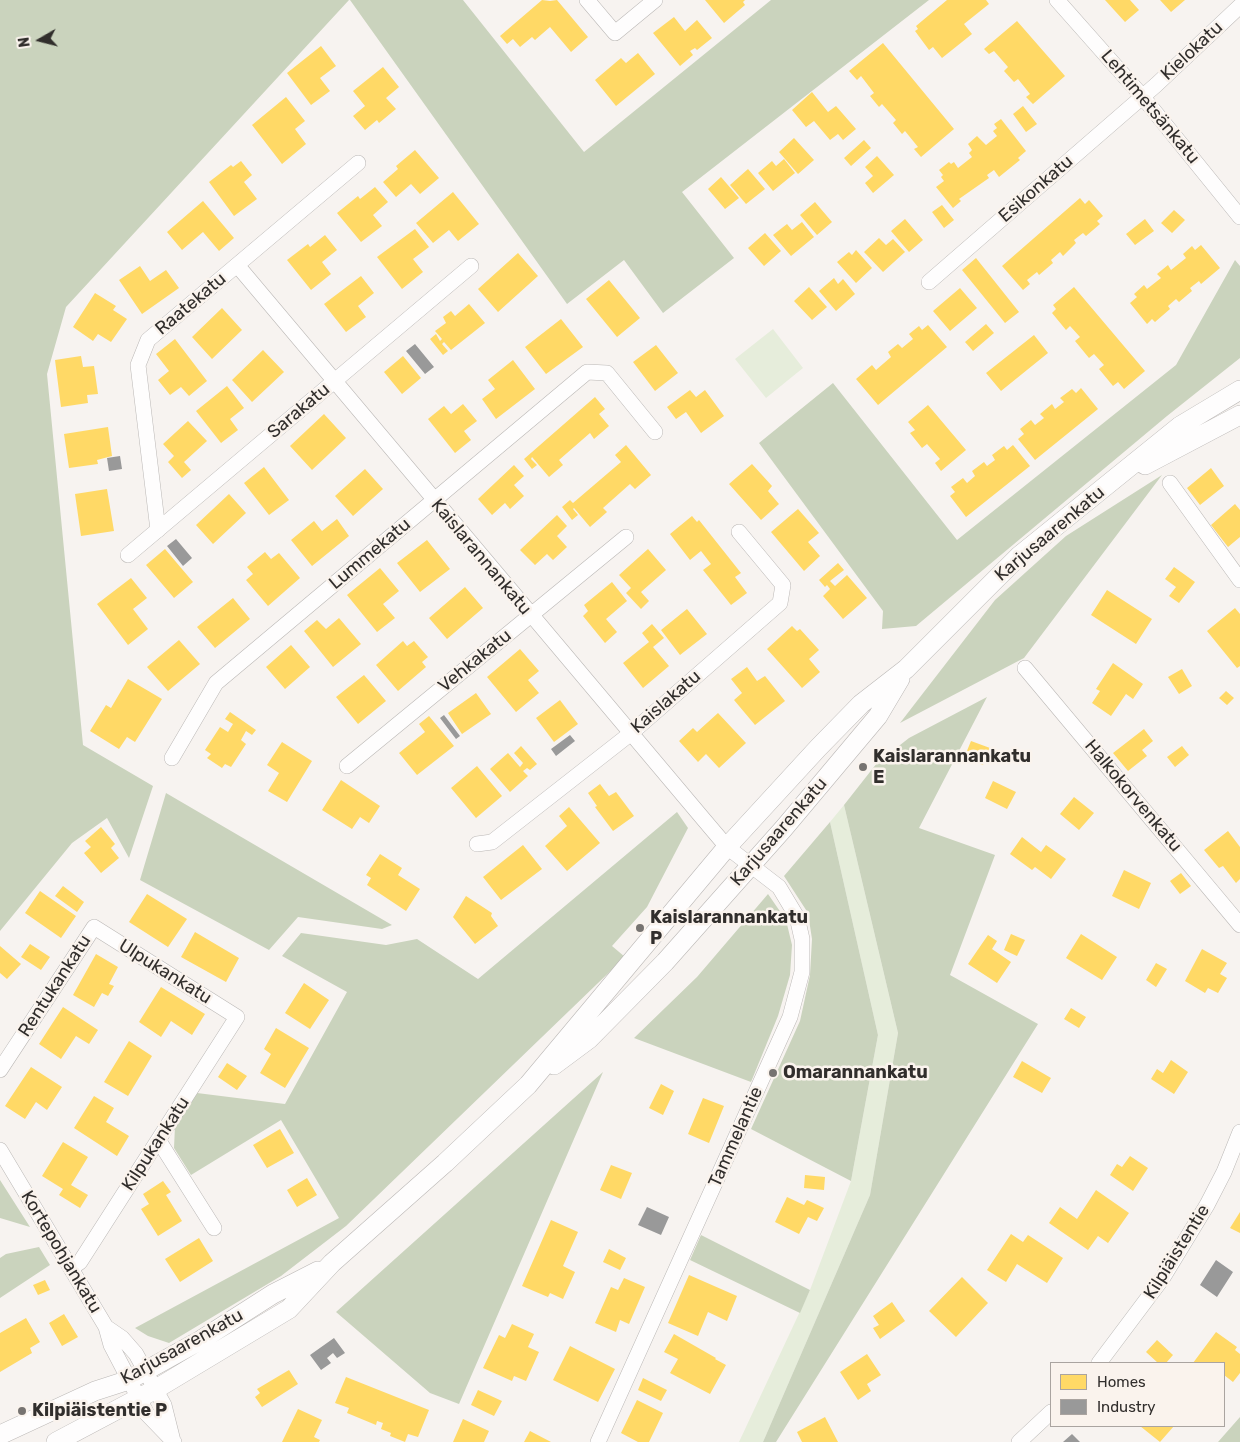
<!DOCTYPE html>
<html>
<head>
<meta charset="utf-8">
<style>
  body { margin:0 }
  #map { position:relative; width:1240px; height:1442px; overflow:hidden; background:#f7f3f0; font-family:Rubik,sans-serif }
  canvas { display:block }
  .legend { position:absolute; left:1050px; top:1362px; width:175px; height:65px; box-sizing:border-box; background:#faf3ed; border:1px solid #aaa4a0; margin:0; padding:6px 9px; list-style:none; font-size:15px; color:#312e2c }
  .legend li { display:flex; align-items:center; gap:10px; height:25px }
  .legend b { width:25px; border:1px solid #aaa4a0 }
  .north { position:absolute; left:15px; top:15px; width:50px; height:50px; -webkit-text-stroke:4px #faf3ed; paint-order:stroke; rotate:262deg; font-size:14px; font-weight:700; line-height:20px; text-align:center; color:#312e2c }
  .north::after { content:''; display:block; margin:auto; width:18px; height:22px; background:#312e2c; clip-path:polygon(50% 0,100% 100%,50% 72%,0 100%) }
</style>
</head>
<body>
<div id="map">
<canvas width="1240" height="1442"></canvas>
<ul class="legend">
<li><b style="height:14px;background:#ffd966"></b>Homes</li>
<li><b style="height:14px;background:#999"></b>Industry</li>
</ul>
<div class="north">N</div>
</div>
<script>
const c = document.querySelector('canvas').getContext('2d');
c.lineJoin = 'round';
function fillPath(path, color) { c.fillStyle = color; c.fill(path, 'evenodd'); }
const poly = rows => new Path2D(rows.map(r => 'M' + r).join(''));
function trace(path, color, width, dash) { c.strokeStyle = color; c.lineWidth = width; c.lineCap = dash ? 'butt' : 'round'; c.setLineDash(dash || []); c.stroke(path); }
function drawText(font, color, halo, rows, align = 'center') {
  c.font = font + ' Rubik,sans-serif'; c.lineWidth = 5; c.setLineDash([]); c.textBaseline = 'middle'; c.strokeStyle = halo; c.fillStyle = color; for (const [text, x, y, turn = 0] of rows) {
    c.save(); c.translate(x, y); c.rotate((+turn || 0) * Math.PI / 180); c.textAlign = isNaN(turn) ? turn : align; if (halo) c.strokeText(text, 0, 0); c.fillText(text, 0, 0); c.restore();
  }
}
fillPath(poly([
  [773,329,803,368,766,398,735,359],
  [844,805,898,1033,870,1195,763,1442,739,1442,810,1290,851,1181,878,1035,830,822]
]), '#e6eddb');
fillPath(poly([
  [0,0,349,0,66,307,47,374,83,745,153,786,129,858,107,818,72,843,0,931],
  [350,0,463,0,584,152,771,0,929,0,682,192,734,258,663,313,624,260,567,304],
  [1235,260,1240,266,1240,358,1167,416,916,626,882,629,883,611,759,443,833,383,957,540,1176,365],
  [1162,475,1024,658,900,723,995,600,1066,536],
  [987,697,919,828,995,855,950,975,1038,1024,776,1442,763,1442,870,1195,898,1033,844,805,877,763,909,738],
  [166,793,392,925,382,929,298,917,269,950,140,880],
  [677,812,688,828,647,907,612,946,625,957,346,1226,281,1276,169,1343,148,1336,135,1328,339,1218,281,1120,191,1175,174,1148,175,1126,197,1093,285,1104,347,992,282,956,301,933,386,945,417,939,478,979],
  [830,822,878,1035,851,1181,751,1129,800,1021,810,975,812,939,808,913,784,876],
  [768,894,786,920,792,945,790,975,778,1016,751,1082,634,1038,697,977],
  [603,1072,459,1404,430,1393,336,1312],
  [0,1180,30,1227,0,1218],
  [701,1235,810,1290,800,1313,690,1260],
  [39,1247,50,1265,0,1298,0,1258,6,1254],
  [1240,1417,1240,1442,1218,1442]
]), '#cad3bd');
fillPath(poly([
  [542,0,550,1,557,0,588,37,571,52,550,27,535,40,532,37,520,47,513,39,507,44,500,36],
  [705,0,745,0,743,2,745,5,724,23],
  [947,0,986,0,989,4,964,24,972,34,942,58,933,47,929,50,915,31,918,29,916,26],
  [1105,0,1130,0,1139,10,1125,22],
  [1160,0,1185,0,1171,12],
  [674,17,685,31,697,20,712,38,697,50,695,48,690,51,693,55,680,66,653,33],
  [1017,21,1065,76,1033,104,1026,97,1030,94,1018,79,1014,82,1004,71,1008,67,994,51,989,54,984,49],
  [883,43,954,129,921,157,914,149,918,147,905,131,902,134,893,123,896,120,882,104,879,107,870,96,874,93,861,76,857,80,849,71],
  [321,46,336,66,320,78,330,91,311,105,287,73],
  [638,53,655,74,616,106,595,80,621,58,626,63],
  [383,67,399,87,386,98,396,109,379,123,377,120,365,130,353,116,365,106,353,91],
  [812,92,828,112,836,106,856,129,843,140,838,134,830,140,814,121,806,127,792,110],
  [286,97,305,121,295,129,306,144,282,164,252,125],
  [1023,106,1037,124,1026,132,1013,114],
  [1001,119,1026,151,1018,158,1020,160,999,177,994,170,987,175,989,178,959,199,961,201,953,208,936,187,944,181,941,177,943,175,939,170,949,162,951,164,954,162,958,168,972,157,969,153,972,150,968,144,977,136,986,145,997,136,993,131,997,128,994,124],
  [794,138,814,160,798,174,779,152],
  [864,140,871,148,851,166,844,158],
  [415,150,439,178,420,194,411,184,396,197,383,182,398,169,396,166],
  [877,156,894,175,873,193,865,183,873,176,865,167],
  [784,159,795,173,773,191,758,173,772,161,776,166],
  [241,161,252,175,244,182,257,199,234,216,209,182,231,165,233,167],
  [748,169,765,189,746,204,730,185],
  [721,177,739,198,725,209,708,189],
  [375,187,388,202,373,215,382,226,361,242,337,213,358,196,360,199],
  [453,192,479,224,458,241,449,230,433,243,416,223],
  [1080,198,1085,204,1089,200,1103,216,1097,221,1100,224,1086,236,1083,233,1074,240,1076,243,1063,256,1060,252,1051,260,1053,263,1039,275,1037,272,1027,280,1030,284,1023,290,1002,266],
  [203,201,234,238,219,251,203,232,182,250,167,232],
  [815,202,832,222,817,235,800,215],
  [942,205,954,220,944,228,932,212],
  [1174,210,1185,220,1172,233,1161,223],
  [905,219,923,240,909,252,891,231],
  [1145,219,1154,231,1135,245,1126,234],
  [802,222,814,237,791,256,773,235,787,224,792,230],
  [415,229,429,247,413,259,423,272,402,289,377,257],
  [765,233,781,251,764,266,748,248],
  [325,235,337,250,322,262,331,274,311,290,287,260,308,244,310,247],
  [879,238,886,245,893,239,905,252,883,272,864,252],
  [1201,245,1220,268,1201,284,1199,281,1190,288,1192,291,1179,302,1176,299,1168,306,1170,309,1155,322,1152,319,1147,324,1130,303,1137,297,1134,294,1144,285,1147,289,1161,278,1157,274,1168,265,1171,270,1186,258,1183,254,1192,246,1195,250],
  [856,250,872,268,856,283,837,262,849,252,852,255],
  [518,253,538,276,498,312,478,289],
  [976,258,1019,312,1005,323,962,270],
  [140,266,150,281,166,270,179,288,142,314,119,280],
  [361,276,374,293,358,306,366,317,346,332,324,304],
  [834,278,838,284,843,279,855,294,836,311,819,291],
  [609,280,640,318,617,337,586,299],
  [809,287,827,307,812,320,794,301],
  [1074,287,1145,371,1124,389,1118,382,1113,386,1099,369,1104,365,1094,354,1089,358,1075,341,1080,337,1070,326,1066,330,1052,313,1056,309,1053,305],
  [960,288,977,308,950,331,933,311],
  [95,293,116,306,113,310,127,319,111,342,98,334,93,341,73,327],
  [469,304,485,323,451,350,444,342,442,344,448,351,443,355,430,339,436,334,440,341,442,339,435,331,446,323,443,317,451,311,455,316],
  [222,308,242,330,212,359,192,337],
  [561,319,583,347,546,374,525,347],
  [986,324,994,333,973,351,965,342],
  [928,325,947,347,878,405,856,379,872,365,876,370,891,357,888,352,898,344,902,348,913,339,909,334,919,326,922,330],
  [1034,335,1048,353,1001,391,986,373],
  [175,339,207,381,189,396,181,387,170,395,158,380,169,371,156,354],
  [656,345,678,373,655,391,633,362],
  [263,350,284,372,252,402,232,380],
  [81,356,83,367,94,366,98,394,87,395,88,403,61,407,55,360],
  [403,356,421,378,402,394,384,372],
  [513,360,535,389,496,419,482,399,495,389,488,380],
  [227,386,244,408,230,419,238,430,221,443,196,411],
  [1081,388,1098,409,1035,460,1018,439,1024,434,1020,429,1031,420,1035,425,1044,418,1040,414,1052,404,1055,409,1064,402,1060,398,1072,389,1076,393],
  [690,390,696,397,705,390,724,416,701,433,686,412,676,419,667,407],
  [595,397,605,409,599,414,609,426,594,439,590,433,559,460,563,465,549,477,532,457,531,459,537,465,532,469,524,459],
  [463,404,477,421,464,431,471,440,455,453,428,419,444,406,451,414],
  [928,405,966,450,941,471,935,463,940,459,927,444,922,448,910,433,915,430,908,422],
  [324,414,346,438,312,470,290,446],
  [188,421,207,441,184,462,191,470,182,478,168,462,174,456,163,444],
  [108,427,112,456,97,460,98,464,69,468,64,434],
  [626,445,651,475,635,489,630,484,603,508,607,512,590,527,574,508,573,509,578,515,572,520,562,507,570,500,573,503,621,462,615,455],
  [1013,445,1030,466,966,517,950,496,955,492,951,487,963,478,967,483,975,476,972,471,984,462,987,466,995,460,992,455,1004,446,1007,450],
  [752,464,772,486,768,491,779,504,761,520,729,484],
  [514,465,524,476,514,485,524,496,510,509,505,503,492,515,478,499],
  [264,467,289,500,269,515,244,483],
  [1211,468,1224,486,1200,505,1187,488],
  [365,469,383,489,353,516,335,496],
  [107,489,114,531,81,536,75,494],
  [229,494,246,513,213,544,196,525],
  [1235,504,1240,510,1240,537,1228,547,1211,525],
  [798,509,819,533,808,542,820,556,804,571,771,532],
  [557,515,567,526,557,536,567,547,553,560,547,554,535,565,520,550],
  [692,516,697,522,699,520,741,573,735,577,747,593,731,605,703,570,711,564,701,551,690,560,670,534],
  [337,519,349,536,312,566,291,540,314,521,322,531],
  [427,540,450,569,420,592,397,563],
  [165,549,193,582,174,598,146,565],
  [648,549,666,570,641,592,649,601,641,609,626,593,631,588,619,575],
  [265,552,271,559,279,553,300,578,268,606,246,580,253,574,247,567],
  [838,563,844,570,830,581,835,586,847,575,867,598,843,619,823,596,830,589,827,585,825,587,819,580],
  [1174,567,1195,582,1179,603,1169,596,1176,587,1165,579],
  [380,568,399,591,383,604,395,618,377,632,347,595],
  [131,578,147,598,133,609,148,629,128,645,97,604],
  [612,582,627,601,606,619,617,632,605,643,583,616,588,611,584,605],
  [465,587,483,608,447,639,429,618],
  [1107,590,1152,619,1136,644,1091,615],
  [233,598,250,619,215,648,197,627],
  [1235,608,1240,614,1240,666,1237,668,1207,631],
  [687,609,707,634,680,655,661,630],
  [339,618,361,644,333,667,304,631,317,620,326,629],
  [652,624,664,638,653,647,669,666,643,688,623,663,649,642,642,633],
  [792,626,797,631,800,629,819,650,809,659,820,672,802,688,767,649],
  [179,640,200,664,168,691,147,667],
  [403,641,407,646,414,641,428,657,422,662,426,667,398,691,376,665],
  [291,645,310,667,285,689,266,667],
  [520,649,539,671,528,680,539,693,516,712,487,677],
  [1113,663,1143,684,1133,699,1126,694,1111,716,1092,703,1100,691,1096,689],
  [747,667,757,681,765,676,785,701,755,725,734,700,742,693,731,679],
  [1182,669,1192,686,1179,694,1168,677],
  [364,675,386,701,358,724,336,697],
  [128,679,162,699,135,742,127,737,119,749,90,731,106,705,111,708],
  [1226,691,1234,698,1227,705,1219,698],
  [476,693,491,714,462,734,448,713],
  [560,700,578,724,554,742,536,718],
  [230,712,256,730,252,735,246,731,241,740,246,744,231,767,225,764,222,768,207,758,211,754,205,750,220,727,228,732,233,724,225,719],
  [718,713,746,743,719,768,706,754,698,762,679,741,693,728,697,732],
  [429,716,454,746,417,775,399,753,425,732,419,724],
  [1144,729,1153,741,1142,750,1147,756,1128,771,1113,753],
  [971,741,990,748,983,765,964,758],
  [282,742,312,761,287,802,268,791,279,773,267,765],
  [521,746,537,764,530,770,527,768,523,771,528,776,510,792,490,769,508,753,520,767,523,763,514,753],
  [1182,746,1189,755,1175,767,1167,757],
  [477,766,502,796,476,818,451,788],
  [341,780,380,806,369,823,360,817,352,829,322,810],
  [993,781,1016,792,1007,809,985,798],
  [600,784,609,796,616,792,634,816,613,831,595,807,597,806,588,793],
  [1074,797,1094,813,1079,830,1060,814],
  [569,807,600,843,567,871,545,846,567,826,559,816],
  [101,827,115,844,111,848,119,858,101,873,84,853,91,847,85,841],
  [1228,831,1240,847,1240,879,1236,883,1223,866,1219,868,1204,850],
  [1022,837,1041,852,1046,845,1066,859,1051,879,1035,867,1032,870,1010,854],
  [523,845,542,869,501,900,483,877],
  [380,854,402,868,398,875,420,889,406,911,367,885,371,878,366,875],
  [1124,870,1151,883,1139,909,1112,896],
  [1181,873,1191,886,1180,894,1170,881],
  [63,886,84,902,77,912,55,896],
  [40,891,76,916,61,938,25,913],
  [147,894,187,919,168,947,129,922],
  [466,896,492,913,491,916,498,926,475,944,453,917],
  [195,932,239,958,226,982,181,957],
  [1011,934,1025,940,1017,956,1004,950],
  [1081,934,1117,957,1102,980,1066,958],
  [988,935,997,941,992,949,1011,962,997,983,968,964],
  [30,944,50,957,41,970,21,957],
  [0,946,21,964,7,979,0,973],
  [1202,949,1227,963,1220,974,1227,978,1218,993,1208,988,1205,993,1185,981],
  [96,954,118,967,109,984,114,986,108,996,102,993,94,1007,73,995],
  [1156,963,1167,969,1156,987,1146,980],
  [304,983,329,1000,310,1029,285,1013],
  [161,987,205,1014,192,1035,171,1021,161,1037,139,1022],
  [63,1007,98,1030,89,1044,76,1036,61,1059,39,1044],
  [1071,1008,1086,1017,1079,1028,1064,1019],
  [276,1028,309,1048,285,1088,260,1073,271,1054,264,1049],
  [129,1041,152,1056,128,1096,104,1082],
  [1171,1060,1188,1072,1174,1094,1151,1079,1157,1069,1163,1073],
  [1022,1061,1051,1078,1042,1093,1013,1077],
  [227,1063,247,1076,237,1090,218,1077],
  [31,1067,62,1087,47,1110,36,1102,25,1119,5,1106],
  [661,1084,674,1091,663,1115,649,1108],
  [94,1096,114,1108,106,1122,129,1136,117,1156,74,1128],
  [703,1098,724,1106,709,1143,688,1134],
  [280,1129,294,1153,267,1168,253,1145],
  [63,1142,88,1157,71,1185,88,1195,80,1208,59,1195,63,1189,42,1176],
  [1130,1156,1148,1168,1133,1191,1110,1175,1117,1164,1122,1167],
  [611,1165,632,1173,621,1199,600,1190],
  [805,1175,825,1177,824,1190,804,1188],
  [307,1178,317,1195,297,1207,287,1190],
  [163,1181,171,1192,166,1195,182,1221,158,1236,141,1209,149,1204,143,1194],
  [1096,1190,1129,1213,1108,1243,1098,1236,1088,1250,1049,1223,1060,1207,1077,1219],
  [787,1197,804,1205,807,1200,824,1208,817,1221,808,1217,799,1234,775,1222],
  [1240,1212,1240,1233,1230,1228],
  [551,1220,578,1232,563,1266,575,1272,563,1299,550,1293,548,1297,522,1286],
  [1011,1234,1023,1242,1028,1235,1063,1258,1047,1283,1017,1264,1006,1282,987,1270],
  [199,1238,213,1261,180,1282,165,1259],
  [609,1249,626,1258,620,1270,603,1262],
  [689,1275,737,1296,727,1321,708,1312,698,1336,668,1323],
  [962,1277,988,1303,956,1337,929,1311],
  [624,1278,645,1287,629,1324,620,1320,616,1332,595,1323,611,1287,618,1290],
  [45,1280,50,1290,38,1295,33,1285],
  [892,1302,905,1321,880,1339,873,1328,879,1325,873,1316],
  [64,1314,78,1337,62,1346,49,1323],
  [26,1318,40,1342,30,1348,32,1353,0,1372,0,1333],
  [512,1324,534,1334,528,1347,539,1352,526,1381,514,1376,512,1381,483,1368,499,1335,505,1338],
  [1216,1332,1237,1347,1235,1350,1240,1354,1240,1373,1233,1382,1224,1375,1224,1363,1193,1363],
  [674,1334,716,1358,715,1359,726,1365,710,1394,670,1373,678,1359,664,1352],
  [1157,1340,1173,1355,1166,1363,1158,1363,1146,1352],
  [570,1346,615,1369,598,1402,553,1380],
  [867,1354,881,1375,867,1384,871,1391,858,1400,840,1372],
  [289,1370,298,1384,262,1407,255,1397,260,1393,257,1389],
  [346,1377,429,1410,418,1437,408,1434,405,1442,390,1436,391,1433,381,1429,383,1423,377,1421,376,1425,347,1413,349,1408,335,1403],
  [643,1378,667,1390,661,1401,638,1390],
  [478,1390,502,1401,494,1416,471,1405],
  [637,1400,663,1413,649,1442,638,1442,621,1433],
  [298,1409,322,1420,314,1437,320,1440,319,1442,282,1442],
  [825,1417,838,1442,802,1442,797,1432],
  [463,1419,489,1431,484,1442,453,1442],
  [1140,1426,1174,1426,1160,1442],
  [530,1431,551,1442,524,1442]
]), '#ffd966');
fillPath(poly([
  [415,344,434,367,425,374,406,351],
  [120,456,122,469,109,471,107,458],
  [176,539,192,558,183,566,167,546],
  [444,715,460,736,456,739,440,718],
  [570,735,575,741,556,756,551,749],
  [647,1207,669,1217,661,1235,638,1225],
  [1216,1260,1233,1272,1217,1297,1200,1285],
  [334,1338,345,1353,337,1358,333,1353,327,1358,331,1363,321,1370,310,1355],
  [1072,1434,1080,1442,1063,1442]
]), '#999');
const minor = poly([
  [587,0,615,33,655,0],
  [1057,0,1142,96,1240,217],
  [237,265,705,821,727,847,779,887,797,917,802,939,802,972,790,1017,598,1442],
  [929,282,1156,85,1240,6],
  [1170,483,1240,580],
  [158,530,138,365,148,340,358,163],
  [128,555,471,266],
  [1025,668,1240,925],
  [172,758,216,683,587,372,607,373,655,432],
  [347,766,626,537],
  [477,844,492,842,630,734,780,603,783,585,739,532],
  [0,1070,94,927,237,1017,80,1262,71,1268],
  [159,1141,214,1228],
  [0,1150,106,1327,111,1345,147,1414,174,1442],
  [106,1327,122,1338,136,1354,164,1405,173,1441],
  [1099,1363,1162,1279,1207,1205,1224,1172,1240,1132],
  [1019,1442,1051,1412]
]);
const tertiary = poly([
  [1145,465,1240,415],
  [554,1065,589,1039,665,962,784,828,878,716,900,679],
  [0,1435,95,1391,129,1380,201,1340,273,1294,318,1271],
  [56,1442,156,1389,289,1309,332,1263,445,1163,528,1085,727,847,818,748,861,704,906,669,1019,556,1180,426,1240,390]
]);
trace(minor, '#bab7b5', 16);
trace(tertiary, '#bab7b5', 20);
trace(minor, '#fefdfd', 15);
trace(tertiary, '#fefdfd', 19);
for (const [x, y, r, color] of [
  [863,767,5,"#767371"],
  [640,928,5,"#767371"],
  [773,1073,5,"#767371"],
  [22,1411,5,"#767371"]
]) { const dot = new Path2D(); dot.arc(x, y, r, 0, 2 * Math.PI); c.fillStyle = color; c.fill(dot); trace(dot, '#faf3ed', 2); }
drawText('18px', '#312e2c', '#faf3ed', [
  ["Kielokatu",1192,51,-43],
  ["Lehtimetsänkatu",1150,107,50],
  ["Esikonkatu",1036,189,-41],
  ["Raatekatu",191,304,-40],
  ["Sarakatu",299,411,-40],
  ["Karjusaarenkatu",1050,534,-40],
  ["Lummekatu",370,554,-40],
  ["Kaislarannankatu",481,557,50],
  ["Vehkakatu",475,661,-39],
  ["Kaislakatu",666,702,-41],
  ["Halkokorvenkatu",1133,796,50],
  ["Karjusaarenkatu",779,832,-49],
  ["Ulpukankatu",165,972,32],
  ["Rentukankatu",55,986,-57],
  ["Tammelantie",736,1137,-66],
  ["Kilpukankatu",156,1144,-57],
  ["Kortepohjankatu",61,1252,59],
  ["Kilpiäistentie",1177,1252,-58],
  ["Karjusaarenkatu",182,1347,-29]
]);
drawText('bold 18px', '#312e2c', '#faf3ed', [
  ["Kaislarannankatu",873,757],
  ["E",873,778],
  ["Kaislarannankatu",650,918],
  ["P",650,939],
  ["Omarannankatu",783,1073],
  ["Kilpiäistentie P",32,1411]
], 'left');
</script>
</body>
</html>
